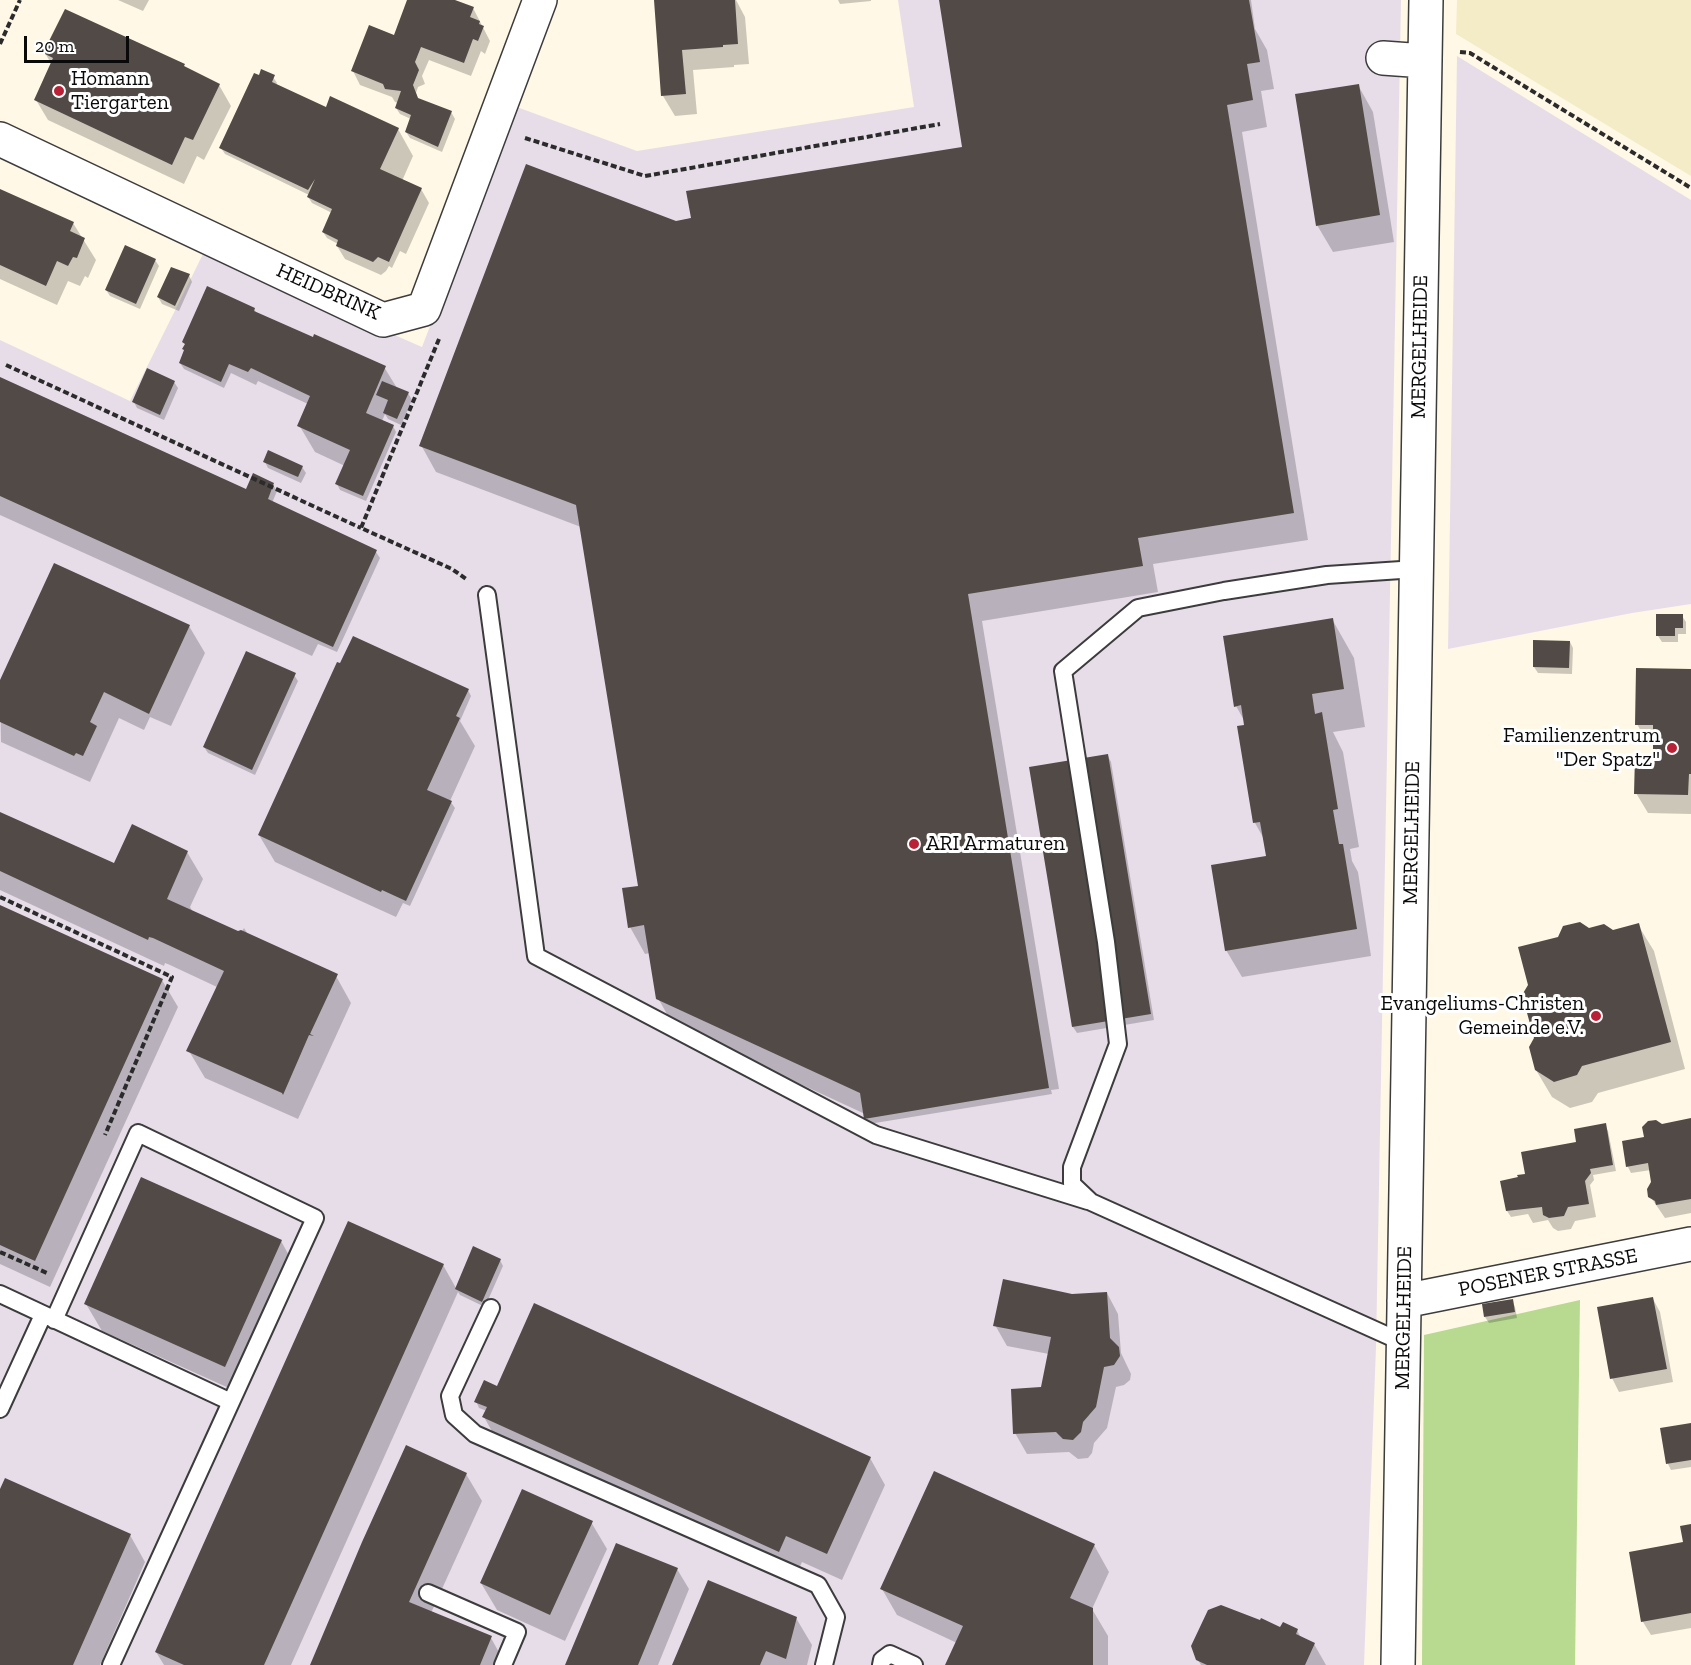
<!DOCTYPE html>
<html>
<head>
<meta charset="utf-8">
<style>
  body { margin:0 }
  #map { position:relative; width:1691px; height:1665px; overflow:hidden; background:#fff8e6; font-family:"Zilla Slab",serif }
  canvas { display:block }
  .scale { position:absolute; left:24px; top:36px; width:105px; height:27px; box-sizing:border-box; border:3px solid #090909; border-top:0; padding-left:8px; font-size:18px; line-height:21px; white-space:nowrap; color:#090909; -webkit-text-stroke:4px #fff; paint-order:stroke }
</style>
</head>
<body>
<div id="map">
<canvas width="1691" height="1665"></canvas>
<div class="scale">20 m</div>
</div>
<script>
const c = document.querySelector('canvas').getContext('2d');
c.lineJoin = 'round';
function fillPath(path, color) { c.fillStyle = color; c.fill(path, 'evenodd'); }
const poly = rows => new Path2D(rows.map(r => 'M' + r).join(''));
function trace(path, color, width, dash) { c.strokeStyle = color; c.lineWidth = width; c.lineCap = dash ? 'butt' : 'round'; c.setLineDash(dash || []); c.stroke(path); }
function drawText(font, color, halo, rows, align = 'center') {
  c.font = font + ' "Zilla Slab",serif'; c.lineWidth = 6; c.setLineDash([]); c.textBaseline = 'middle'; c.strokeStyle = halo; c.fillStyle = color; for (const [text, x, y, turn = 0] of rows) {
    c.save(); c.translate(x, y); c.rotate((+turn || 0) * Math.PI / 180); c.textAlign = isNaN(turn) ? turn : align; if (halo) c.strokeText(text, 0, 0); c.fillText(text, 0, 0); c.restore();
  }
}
fillPath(poly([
  [898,0,1401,0,1376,1347,1364,1665,0,1665,0,340,130,401,204,252,422,347,514,106,637,151,914,107],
  [1457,56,1691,200,1691,604,1632,613,1448,649]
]), '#e7dde9');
fillPath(poly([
  [1457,0,1691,0,1691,176,1456,34]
]), '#f4ecc7');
fillPath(poly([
  [1580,1300,1575,1665,1422,1665,1424,1335]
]), '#b7d990');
fillPath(poly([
  [118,0,149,0,143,11],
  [409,0,451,0,473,8,490,41,485,54,481,51,471,76,429,60,422,76,425,84,418,87,416,93,418,99,451,112,455,119,442,152,410,138,406,132,411,119,400,114,396,108,398,103,395,102,392,97,360,85,353,71,395,37],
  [656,0,736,0,745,17,749,64,734,65,734,67,693,70,697,114,675,116,663,96],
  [838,0,871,0,871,1,840,4],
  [941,0,1251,0,1255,29,1267,50,1274,89,1261,91,1267,127,1242,132,1308,540,1153,564,1158,592,982,621,1059,1089,1051,1090,1052,1094,869,1124,865,1114,673,1025,658,998,650,953,645,954,630,927,640,887,581,527,436,472,421,445,676,222,964,148],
  [45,53,184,66,186,69,219,85,231,106,204,160,197,156,184,184,48,120,36,100,52,65],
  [273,77,277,83,276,85,330,111,398,129,413,156,402,181,421,189,429,203,406,254,400,251,392,268,389,266,386,271,381,275,345,259,337,246,338,244,327,238,323,232,332,213,312,203,308,197,309,195,225,154,221,148],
  [1358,85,1373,112,1394,242,1333,252,1317,225],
  [0,190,73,223,96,260,88,278,85,276,80,286,68,281,57,305,0,279],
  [155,260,159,266,140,309,110,296,106,290],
  [189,275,192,282,179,311,162,304,158,297],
  [254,309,257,314,384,367,397,388,408,393,412,400,401,425,388,419,385,414,382,421,393,426,396,432,366,501,340,490,337,484,345,466,315,452,299,425,308,404,258,381,256,385,231,373,224,388,184,369,180,363,186,346,184,342],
  [0,379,250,493,273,485,277,491,272,503,376,552,380,558,337,652,318,644,312,656,0,515],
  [174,382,178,388,164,420,137,408,134,402],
  [265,462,302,467,306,473,301,483,268,468],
  [1682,616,1686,622,1686,634,1678,634,1678,642,1662,642,1658,636],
  [1332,619,1354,658,1365,727,1333,732,1343,752,1359,847,1350,849,1352,861,1358,872,1371,956,1242,977,1226,950,1268,857,1264,839,1255,823,1245,722,1236,706],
  [189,626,205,653,171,726,150,717,144,730,119,718,90,782,1,742,0,684],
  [1570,642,1573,648,1572,674,1538,673,1534,667],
  [1691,670,1691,814,1648,813,1636,793,1654,759,1654,745,1648,744,1637,724],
  [294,675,298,681,255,775,208,753,204,747],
  [468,690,471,696,460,721,475,746,450,801,455,808,410,906,403,903,396,917,275,862,259,835],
  [1108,756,1111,762,1154,1020,1077,1033,1073,1027],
  [0,813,114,865,187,852,203,879,190,907,193,912,241,933,244,928,249,936,336,976,351,1003,298,1119,205,1078,189,1051,217,987,170,965,165,963,164,966,0,890],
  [0,906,162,980,178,1007,50,1287,0,1264],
  [1638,925,1654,951,1685,1069,1598,1093,1592,1102,1570,1108,1552,1097,1536,1070,1588,930,1613,931],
  [1691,1120,1691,1213,1665,1218,1650,1196,1653,1182,1651,1170,1631,1173,1628,1167,1624,1142,1643,1139,1661,1125],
  [1605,1125,1608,1131,1616,1171,1593,1175,1594,1180,1590,1185,1596,1217,1575,1221,1571,1229,1558,1231,1553,1228,1548,1220,1533,1223,1528,1214,1511,1217,1507,1211,1527,1175,1579,1143],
  [281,1241,296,1268,240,1393,102,1331,86,1304],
  [500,1260,503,1266,485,1307,460,1295,458,1292,291,1665,164,1665,156,1652,443,1265,456,1288],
  [1107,1293,1118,1314,1121,1353,1131,1374,1130,1380,1124,1385,1116,1387,1107,1428,1094,1443,1092,1453,1088,1458,1078,1459,1069,1452,1027,1454,1015,1433,1042,1388,1049,1354,1007,1346,995,1325,1072,1295],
  [1653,1299,1660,1312,1673,1382,1619,1392,1612,1378],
  [1512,1300,1515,1307,1517,1318,1489,1323,1485,1317],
  [495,1387,870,1458,885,1485,842,1580,802,1562,795,1578,499,1444,484,1417,487,1411,479,1408,476,1401],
  [1691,1424,1691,1467,1671,1470,1668,1464,1662,1430],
  [466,1474,482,1501,431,1613,491,1638,506,1665,311,1665],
  [0,1493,130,1535,145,1562,100,1665,0,1665],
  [591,1522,607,1549,565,1641,497,1610,481,1583],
  [1691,1525,1691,1628,1651,1635,1643,1622,1631,1553,1685,1543],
  [1094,1545,1109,1572,1092,1609,1108,1636,1108,1665,947,1665,957,1643,897,1615,882,1589],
  [677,1569,689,1589,658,1665,566,1665],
  [796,1618,812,1645,807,1665,674,1665],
  [1281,1629,1297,1630,1301,1638,1314,1644,1326,1665,1201,1665,1198,1660]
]), '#0003');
fillPath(poly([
  [407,0,455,0,474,7,470,17,480,21,479,24,484,26,478,41,473,39,464,63,421,47,415,62,419,70,413,85,418,98,452,111,438,147,405,132,411,115,395,108,401,91,385,89,383,84,351,71,369,25,394,35],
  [654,0,735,0,738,44,723,45,723,47,682,50,686,94,661,96],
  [939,0,1249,0,1260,62,1247,64,1253,100,1227,105,1294,513,1138,538,1143,566,968,594,1049,1088,864,1119,860,1093,656,999,644,925,628,928,622,888,638,886,576,505,419,446,526,164,676,221,691,218,686,191,962,147],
  [65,9,185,64,184,66,220,84,193,140,185,137,172,165,34,100,53,58,43,53],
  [261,69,275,75,272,82,326,107,330,96,399,128,380,169,422,188,389,262,378,257,373,262,336,246,338,240,322,232,332,209,307,197,315,179,308,190,219,148,254,73,259,75],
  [1359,84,1380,215,1316,226,1295,94],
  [0,189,74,222,70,231,85,238,77,258,73,257,68,266,57,261,46,286,0,265],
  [125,245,156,259,136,304,105,290],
  [171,267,190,274,175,306,157,297],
  [207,286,255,308,254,311,313,337,314,334,386,366,366,413,394,425,363,496,335,484,350,450,297,426,310,396,251,368,248,372,229,364,221,382,179,363,184,350,182,349,185,344,182,342],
  [147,368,175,381,160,415,132,402],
  [0,377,246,489,253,473,274,483,268,499,377,550,333,647,0,496],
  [382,381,409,392,397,419,383,413,388,400,376,395],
  [268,450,303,466,298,477,263,462],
  [54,563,190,625,149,714,104,692,90,722,97,726,83,756,76,753,74,756,0,722,0,680],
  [1656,614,1683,614,1683,628,1675,628,1675,636,1656,636],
  [1333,618,1344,689,1312,694,1315,714,1322,712,1338,809,1333,810,1339,844,1343,844,1357,929,1225,951,1211,865,1266,856,1260,822,1253,823,1237,726,1244,725,1241,705,1234,707,1223,636],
  [353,636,469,689,456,716,460,718,427,790,452,801,406,901,382,890,381,892,258,835,337,662,340,663],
  [1533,640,1570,641,1569,668,1533,667],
  [246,651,296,673,252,770,203,747],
  [1636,668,1691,669,1691,774,1689,774,1688,795,1634,794,1635,756,1653,756,1653,725,1635,725],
  [1108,754,1151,1014,1072,1027,1029,767],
  [0,812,114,863,132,824,188,851,167,899,238,931,241,930,338,974,310,1034,314,1036,309,1035,283,1095,282,1093,186,1051,224,971,153,938,149,937,148,940,0,871],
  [0,905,163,979,35,1261,0,1245],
  [1580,922,1589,928,1604,924,1613,930,1639,923,1671,1042,1582,1066,1577,1075,1554,1082,1535,1070,1529,1047,1534,1038,1522,995,1528,985,1518,947,1558,937,1563,926],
  [1691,1118,1691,1199,1656,1205,1655,1201,1648,1197,1647,1189,1651,1182,1648,1163,1626,1167,1622,1141,1644,1137,1642,1127,1648,1121,1656,1120,1662,1124],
  [1606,1123,1613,1165,1590,1169,1591,1173,1585,1181,1589,1204,1568,1207,1564,1216,1549,1218,1543,1215,1542,1207,1506,1211,1500,1181,1518,1177,1517,1175,1525,1174,1521,1152,1576,1142,1574,1129],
  [141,1177,282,1240,225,1367,84,1304],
  [348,1221,444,1264,264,1665,184,1665,155,1652],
  [473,1246,501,1259,482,1302,455,1289],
  [1003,1279,1072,1294,1107,1292,1110,1338,1119,1347,1120,1356,1114,1365,1104,1367,1096,1407,1083,1422,1081,1432,1073,1440,1063,1439,1056,1432,1013,1434,1011,1389,1041,1387,1051,1337,993,1326],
  [1653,1297,1667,1369,1610,1379,1597,1307],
  [1513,1299,1515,1312,1484,1317,1482,1304],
  [534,1303,871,1457,827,1554,786,1536,779,1552,482,1417,487,1407,474,1402,484,1380,497,1386],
  [1691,1423,1691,1460,1666,1464,1660,1428],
  [406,1445,467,1473,409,1602,492,1636,480,1665,310,1665,362,1542],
  [934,1471,1095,1544,1070,1598,1093,1608,1093,1665,945,1665,963,1626,880,1589],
  [5,1478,131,1534,73,1665,0,1665,0,1489],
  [522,1489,593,1521,550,1615,480,1583],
  [1691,1524,1691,1613,1641,1622,1629,1552,1683,1542,1680,1526],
  [616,1543,678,1568,638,1665,565,1665],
  [708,1580,797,1617,786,1659,766,1651,760,1665,672,1665],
  [1221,1605,1260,1620,1261,1618,1280,1627,1283,1622,1298,1629,1296,1634,1315,1643,1305,1665,1207,1665,1196,1660,1191,1646,1208,1610]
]), '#524a46');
const service = poly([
  [487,595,536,956,876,1135,1088,1201],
  [0,1294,231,1402],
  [491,1308,450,1396,454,1415,475,1434,818,1585,836,1617,824,1665],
  [54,1320,138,1133,315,1218,111,1665],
  [1404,1343,1091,1202,1072,1184,1072,1167,1118,1044,1106,942,1063,671,1138,608,1224,591,1327,575,1416,569],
  [0,1409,43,1315],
  [428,1593,517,1632,503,1665],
  [881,1665,882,1660,890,1654,914,1665]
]);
const minor = poly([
  [1383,58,1425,61],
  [0,139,383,320,424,309,540,0],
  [1404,1301,1691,1244],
  [1398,1665,1426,0]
]);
trace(service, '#3c3c3c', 20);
trace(minor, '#3c3c3c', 36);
trace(poly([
  [0,44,20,0],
  [1460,52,1470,53,1691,188],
  [525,138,645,176,940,124],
  [439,339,361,528,452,569,466,579],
  [6,365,361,528],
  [0,897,172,977,105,1135],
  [0,1252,47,1273,47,1271]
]), '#2b2b2b', 4, [6, 3]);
trace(service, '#fff', 16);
trace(minor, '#fff', 33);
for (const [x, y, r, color] of [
  [59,91,6,"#b92236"],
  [1672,748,6,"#b92236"],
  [914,844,6,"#b92236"],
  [1596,1016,6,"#b92236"]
]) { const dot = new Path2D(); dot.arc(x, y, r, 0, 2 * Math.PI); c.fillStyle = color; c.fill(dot); trace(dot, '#fff', 2); }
drawText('21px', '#090909', '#fff', [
  ["Homann",71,79],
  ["Tiergarten",71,103],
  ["Familienzentrum",1660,736,"right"],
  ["\"Der Spatz\"",1660,760,"right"],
  ["ARI Armaturen",926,844],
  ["Evangeliums-Christen",1584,1004,"right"],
  ["Gemeinde e.V.",1584,1028,"right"]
], 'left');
drawText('21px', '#090909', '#fff', [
  ["HEIDBRINK",328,292,24],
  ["MERGELHEIDE",1420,347,-89],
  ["MERGELHEIDE",1412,833,-89],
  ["POSENER STRASSE",1548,1273,-11],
  ["MERGELHEIDE",1404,1318,-89]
]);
</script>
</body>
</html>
